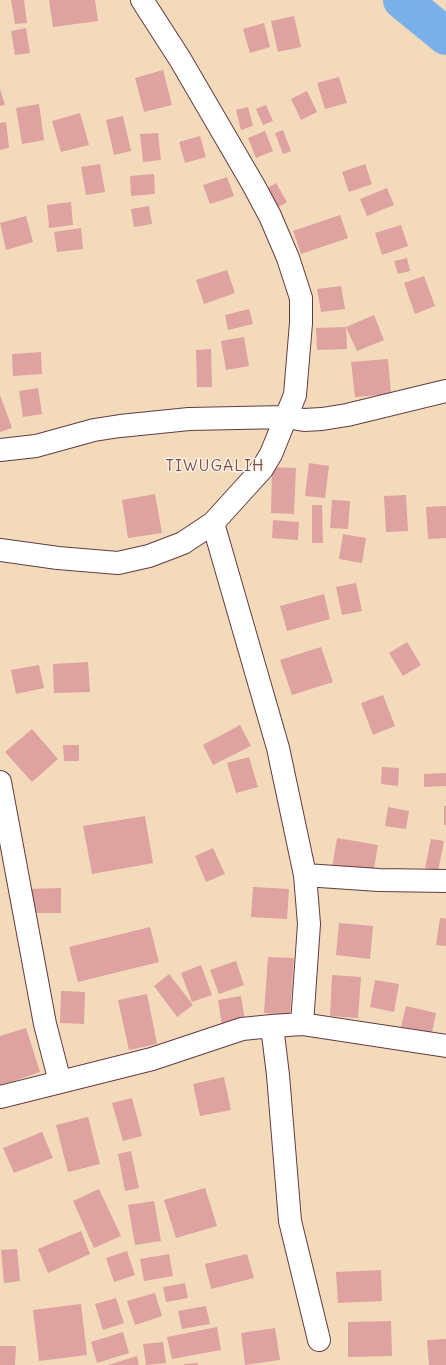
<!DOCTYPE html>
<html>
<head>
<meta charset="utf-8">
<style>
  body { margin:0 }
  canvas { display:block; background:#f3daba }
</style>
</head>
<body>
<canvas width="446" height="1365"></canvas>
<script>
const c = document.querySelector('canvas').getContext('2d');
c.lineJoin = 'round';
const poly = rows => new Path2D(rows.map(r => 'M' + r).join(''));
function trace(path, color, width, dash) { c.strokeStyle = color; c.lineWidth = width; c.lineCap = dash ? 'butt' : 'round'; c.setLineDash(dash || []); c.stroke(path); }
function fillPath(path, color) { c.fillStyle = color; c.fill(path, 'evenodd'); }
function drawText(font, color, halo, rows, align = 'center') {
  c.font = font + ' Delius,sans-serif'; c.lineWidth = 3; c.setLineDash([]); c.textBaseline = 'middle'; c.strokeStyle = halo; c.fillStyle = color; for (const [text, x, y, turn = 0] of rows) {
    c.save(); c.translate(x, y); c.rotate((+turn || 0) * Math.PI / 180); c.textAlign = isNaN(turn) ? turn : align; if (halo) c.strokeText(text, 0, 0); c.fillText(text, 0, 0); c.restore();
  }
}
trace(poly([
  [402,0,446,36]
]), '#79b0e8', 38);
fillPath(poly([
  [11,0,24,0,27,23,15,24],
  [49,0,95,0,98,21,53,27],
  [294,16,301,47,278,52,271,21],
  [264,23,270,47,250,53,243,29],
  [26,28,30,53,15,55,11,31],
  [163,70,172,105,144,112,135,78],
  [339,77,347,103,325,109,317,83],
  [0,89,5,105,0,106],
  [307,91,317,112,301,120,291,99],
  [39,104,44,140,22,144,16,108],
  [266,105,273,121,263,125,256,109],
  [248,107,253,126,241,130,236,110],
  [80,113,89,145,61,152,52,121],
  [123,116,131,151,114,155,106,120],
  [6,122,9,148,0,150,0,123],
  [283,130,291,151,283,154,275,133],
  [265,131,273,151,256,158,248,138],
  [158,133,161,160,143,162,140,134],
  [200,136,206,157,185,163,179,142],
  [100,164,105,192,86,195,81,167],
  [365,164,372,184,349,192,342,172],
  [154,174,155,194,131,196,130,176],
  [227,177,234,196,210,204,203,185],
  [276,183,287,202,272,211,261,192],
  [387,188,394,205,367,216,360,199],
  [71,202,73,225,49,228,47,205],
  [149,206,152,224,134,227,131,209],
  [340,215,348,238,301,254,293,231],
  [26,216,33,242,6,250,0,223],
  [401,225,408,246,382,255,375,233],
  [81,228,83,249,57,252,54,232],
  [407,258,410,271,398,274,394,261],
  [227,270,235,293,204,304,196,280],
  [424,276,435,306,415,314,404,283],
  [341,286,345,309,321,312,317,289],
  [249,309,253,324,228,330,225,315],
  [374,315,384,340,357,351,346,327],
  [346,327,347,349,317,350,316,328],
  [244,337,249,366,226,370,221,341],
  [211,349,212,387,197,387,196,350],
  [41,352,42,374,13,376,12,354],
  [388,359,391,394,355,397,351,362],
  [38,388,42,414,23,417,19,391],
  [0,395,12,428,0,432],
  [309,463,329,466,325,498,305,496],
  [272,467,296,468,294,514,271,513],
  [155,494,162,533,128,538,122,500],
  [406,495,408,531,386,532,384,496],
  [332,500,350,501,348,529,330,528],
  [312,505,322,505,323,543,312,543],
  [446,506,446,538,428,539,426,507],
  [273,520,299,522,298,540,272,538],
  [343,534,366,538,362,563,339,559],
  [356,583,362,611,342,615,336,587],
  [324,594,330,619,287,631,280,606],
  [407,642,421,665,403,676,389,653],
  [321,647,333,682,292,695,280,660],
  [88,662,90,692,54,693,53,664],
  [39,665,44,688,16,694,11,670],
  [383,695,395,726,373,735,361,703],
  [240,725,251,746,213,765,203,745],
  [32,729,58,759,32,782,5,752],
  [63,745,79,745,79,761,64,761],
  [249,757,258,787,236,793,227,763],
  [382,767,399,768,398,786,381,784],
  [446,773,446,786,424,787,424,774],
  [444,806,446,806,446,825,444,825],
  [388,807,409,811,406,829,385,826],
  [145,816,153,863,92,874,83,826],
  [337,838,378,845,373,874,332,868],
  [431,839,444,841,438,871,425,868],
  [213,848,225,874,206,882,195,856],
  [253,887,289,889,287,919,251,917],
  [61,888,61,913,27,913,27,889],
  [440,918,446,919,446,946,436,945],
  [339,923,373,926,370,959,336,955],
  [150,927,159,962,78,982,69,947],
  [268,957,294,958,290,1015,264,1013],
  [236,961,244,985,219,994,210,970],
  [201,965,212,995,192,1002,181,973],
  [169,974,193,1005,177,1017,154,986],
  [332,975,361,977,358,1018,330,1016],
  [375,980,399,984,394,1012,370,1007],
  [61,991,85,992,84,1024,60,1023],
  [147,994,157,1044,129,1050,118,1000],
  [241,996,245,1021,222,1025,218,1000],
  [406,1006,436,1013,430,1042,399,1035],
  [26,1028,40,1072,0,1086,0,1036],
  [224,1077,231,1110,200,1116,193,1084],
  [132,1098,142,1136,123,1141,112,1103],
  [88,1117,100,1164,68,1172,56,1125],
  [42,1132,53,1158,14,1173,3,1148],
  [131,1151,139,1188,125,1191,118,1154],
  [205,1188,217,1226,176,1238,164,1200],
  [99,1189,121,1236,94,1248,73,1201],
  [154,1201,161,1241,135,1245,128,1205],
  [81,1231,90,1254,48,1273,38,1249],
  [17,1249,20,1281,4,1283,1,1250],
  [127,1251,135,1275,114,1282,106,1258],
  [169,1254,173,1276,144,1281,140,1259],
  [247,1254,254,1278,211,1289,205,1264],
  [381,1270,382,1301,338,1303,336,1272],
  [185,1283,188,1298,166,1302,163,1287],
  [155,1293,162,1316,135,1325,127,1301],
  [116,1298,124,1323,103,1330,95,1304],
  [81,1304,87,1355,39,1361,33,1310],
  [206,1306,210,1324,182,1329,178,1311],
  [391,1321,392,1356,348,1357,348,1322],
  [217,1327,221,1350,172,1359,167,1337],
  [275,1328,280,1360,245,1365,241,1333],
  [123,1332,129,1353,97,1363,91,1342],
  [446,1339,446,1365,429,1365,427,1340],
  [163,1342,166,1363,146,1365,143,1344],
  [0,1346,16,1346,15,1365,0,1365],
  [137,1356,139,1365,108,1365],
  [198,1363,198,1365,184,1365,184,1364]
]), '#dea2a0');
const minor = poly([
  [0,450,36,446,94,430,120,426,189,419,286,417,304,420,322,419,347,415,446,391],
  [213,523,278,748,305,875,309,924,302,1024],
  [0,550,58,558,118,563,149,556,183,543,213,523,262,469,271,454,295,395,301,323,301,298,288,258,270,216,254,186,180,59,142,0],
  [0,782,45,1024,60,1082],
  [305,875,379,880,446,881],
  [272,1026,278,1075,290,1221,319,1340],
  [0,1097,152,1059,242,1029,272,1026,302,1024,446,1046]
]);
trace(minor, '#633b40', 24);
trace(minor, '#fff', 22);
c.letterSpacing = '1px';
drawText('16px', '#7e4d54', '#fcf5e5', [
  ["TIWUGALIH",215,466]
]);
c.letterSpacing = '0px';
</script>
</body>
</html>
